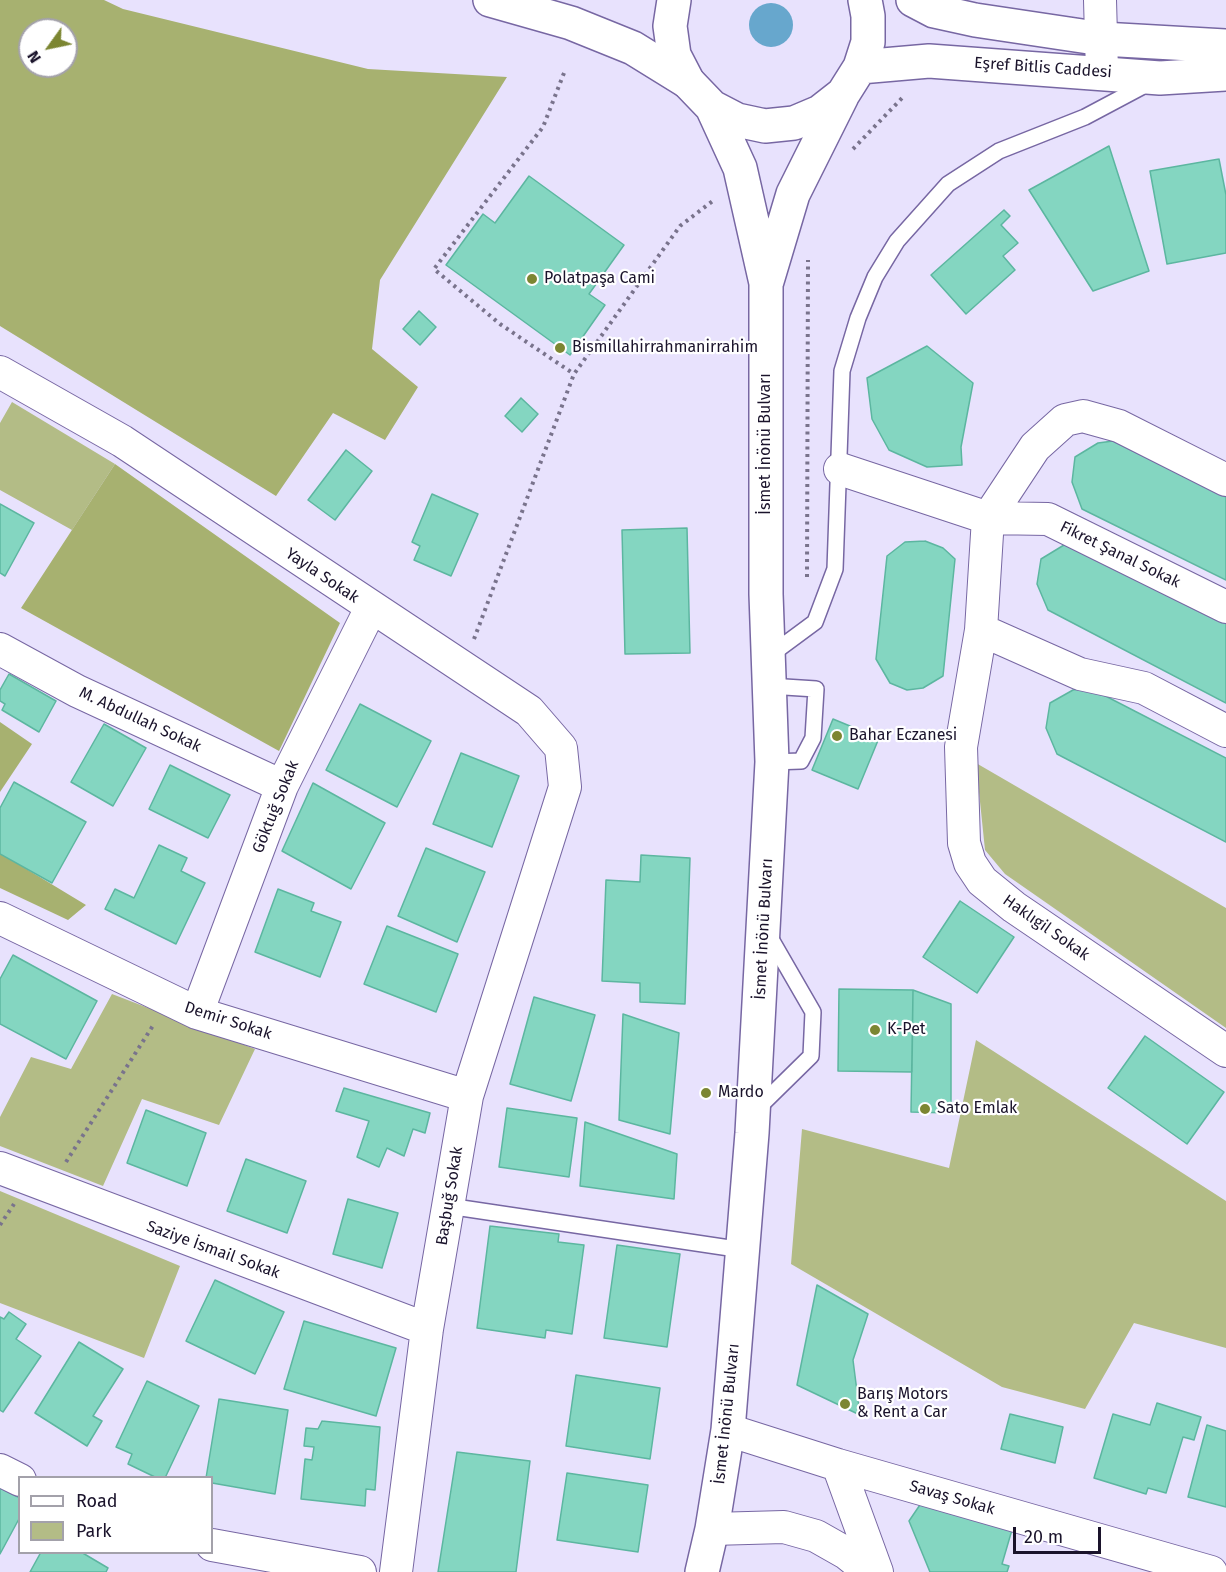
<!DOCTYPE html>
<html>
<head>
<meta charset="utf-8">
<style>
  body { margin:0 }
  #map { position:relative; width:1226px; height:1572px; overflow:hidden; background:#e8e2fd; font-family:"Fira Sans",sans-serif }
  canvas { display:block }
  .legend { position:absolute; left:18px; top:1476px; width:195px; height:78px; box-sizing:border-box; background:#fff; border:2px solid #a3a1aa; margin:0; padding:8px 10px; list-style:none; font-size:18px; color:#1a132b }
  .legend li { display:flex; align-items:center; gap:12px; height:30px }
  .legend b { width:30px; border:2px solid #a3a1aa }
  .north { position:absolute; left:18px; top:18px; width:60px; height:60px; box-sizing:border-box; background:#fff; border:2px solid #a3a1aa; border-radius:50%; rotate:237deg; font-size:16px; font-weight:700; line-height:24px; text-align:center; color:#1a132b }
  .north::after { content:''; display:block; margin:auto; width:21px; height:27px; background:#7c8632; clip-path:polygon(50% 0,100% 100%,50% 72%,0 100%) }
  .scale { position:absolute; left:1013px; top:1527px; width:88px; height:27px; box-sizing:border-box; border:3px solid #1a132b; border-top:0; padding-left:8px; font-size:18px; line-height:21px; white-space:nowrap; color:#1a132b; -webkit-text-stroke:4px #fff; paint-order:stroke }
</style>
</head>
<body>
<div id="map">
<canvas width="1226" height="1572"></canvas>
<ul class="legend">
<li><b style="height:8px;background:#fff"></b>Road</li>
<li><b style="height:16px;background:#b3bc86"></b>Park</li>
</ul>
<div class="north">N</div>
<div class="scale">20 m</div>
</div>
<script>
const c = document.querySelector('canvas').getContext('2d');
c.lineJoin = 'round';
function fillPath(path, color) { c.fillStyle = color; c.fill(path, 'evenodd'); }
const poly = rows => new Path2D(rows.map(r => 'M' + r).join(''));
function trace(path, color, width, dash) { c.strokeStyle = color; c.lineWidth = width; c.lineCap = dash ? 'butt' : 'round'; c.setLineDash(dash || []); c.stroke(path); }
function drawText(font, color, halo, rows, align = 'center') {
  c.font = font + ' "Fira Sans",sans-serif'; c.lineWidth = 4.5; c.setLineDash([]); c.textBaseline = 'middle'; c.strokeStyle = halo; c.fillStyle = color; for (const [text, x, y, turn = 0] of rows) {
    c.save(); c.translate(x, y); c.rotate((+turn || 0) * Math.PI / 180); c.textAlign = isNaN(turn) ? turn : align; if (halo) c.strokeText(text, 0, 0); c.fillText(text, 0, 0); c.restore();
  }
}
fillPath(poly([
  [12,402,115,464,72,530,0,490,0,423],
  [976,763,1226,908,1226,1028,1005,874,985,850],
  [112,994,255,1049,219,1125,142,1099,103,1186,0,1146,0,1117,31,1057,71,1069],
  [976,1040,1226,1201,1226,1348,1134,1323,1085,1409,1002,1387,791,1264,802,1129,949,1168],
  [0,1191,180,1266,144,1358,0,1303]
]), '#b3bc86');
fillPath(poly([
  [0,0,104,0,123,9,368,69,507,77,380,280,372,349,418,387,385,440,333,413,276,496,0,326],
  [30,30,66,30,66,66,30,66],
  [115,464,340,623,279,751,21,608],
  [0,722,32,744,0,792],
  [0,853,86,905,68,920,0,888]
]), '#a7b170');
fillPath(poly([
  '749 25a22 22 0 1 1 44 0a22 22 0 1 1-44 0Z'
]), '#67a7cd');
const building = poly([
  [1109,146,1149,271,1093,291,1029,190,1109,146],
  [1219,159,1226,195,1226,253,1167,264,1150,171,1219,159],
  [529,176,624,245,589,294,605,305,570,355,446,265,483,214,495,223,529,176],
  [1004,210,1010,216,1001,225,1018,243,1003,256,1015,270,966,314,931,275,1004,210],
  [419,311,436,327,420,345,403,329,419,311],
  [927,346,973,383,961,447,962,465,927,467,889,450,872,419,867,378,927,346],
  [521,398,538,414,522,432,505,416,521,398],
  [1113,441,1226,497,1226,580,1082,509,1072,482,1075,457,1098,443,1113,441],
  [346,450,372,471,335,520,308,500,346,450],
  [432,494,478,514,451,576,414,560,420,546,412,542,432,494],
  [0,504,34,523,5,576,0,573,0,504],
  [687,528,690,653,625,654,622,530,687,528],
  [925,541,943,548,955,559,943,676,923,688,907,690,890,683,876,659,887,556,905,542,925,541],
  [1079,543,1226,619,1226,703,1048,610,1037,584,1041,559,1064,545,1079,543],
  [9,674,56,701,39,732,2,710,5,704,0,701,0,690,9,674],
  [1088,687,1226,758,1226,842,1057,754,1046,728,1050,703,1073,690,1088,687],
  [360,704,431,741,397,807,326,770,360,704],
  [833,719,879,738,858,789,812,770,833,719],
  [104,724,146,748,113,806,71,782,104,724],
  [461,753,519,776,492,847,433,824,461,753],
  [170,765,230,795,208,838,149,809,170,765],
  [14,782,86,822,52,883,0,854,0,808,14,782],
  [313,783,385,823,351,889,282,851,313,783],
  [159,845,187,858,181,871,205,883,176,944,105,909,115,889,134,898,159,845],
  [426,848,485,872,457,942,398,916,426,848],
  [641,855,690,858,685,1004,640,1002,640,983,602,981,606,880,640,882,641,855],
  [278,889,314,903,311,911,341,922,320,977,255,952,278,889],
  [960,901,1014,937,977,993,923,957,960,901],
  [387,926,458,954,436,1012,364,984,387,926],
  [13,955,97,1001,66,1059,0,1024,0,979,13,955],
  [839,989,913,990,912,1072,838,1071,839,989],
  [913,990,951,1004,951,1113,911,1112,913,990],
  [534,997,595,1015,571,1101,510,1084,534,997],
  [623,1014,679,1033,670,1134,619,1120,623,1014],
  [1145,1036,1224,1092,1187,1144,1108,1088,1145,1036],
  [344,1088,430,1113,425,1133,413,1129,404,1156,387,1148,379,1167,357,1157,369,1121,336,1111,344,1088],
  [507,1108,577,1118,569,1177,499,1167,507,1108],
  [146,1110,206,1133,187,1186,127,1163,146,1110],
  [585,1122,677,1154,674,1199,580,1186,585,1122],
  [246,1159,306,1181,287,1233,227,1211,246,1159],
  [348,1199,398,1213,382,1268,333,1254,348,1199],
  [490,1226,559,1234,558,1242,584,1245,572,1334,546,1330,545,1338,477,1328,490,1226],
  [617,1245,680,1254,667,1347,604,1338,617,1245],
  [215,1280,284,1312,255,1374,186,1341,215,1280],
  [817,1285,868,1314,853,1360,860,1415,797,1385,817,1285],
  [9,1312,26,1324,16,1339,41,1356,3,1412,0,1410,0,1317,4,1319,9,1312],
  [304,1321,396,1348,376,1416,284,1389,304,1321],
  [79,1342,123,1369,93,1416,102,1421,87,1446,35,1413,79,1342],
  [576,1375,660,1388,650,1459,566,1446,576,1375],
  [147,1381,199,1406,165,1478,157,1478,128,1464,132,1454,116,1447,147,1381],
  [219,1399,288,1410,275,1494,212,1483,212,1478,206,1478,219,1399],
  [1157,1403,1201,1417,1194,1440,1183,1437,1166,1493,1148,1488,1146,1494,1094,1478,1113,1414,1150,1425,1157,1403],
  [1010,1414,1063,1427,1055,1463,1001,1449,1010,1414],
  [322,1421,380,1427,375,1490,366,1489,365,1506,301,1499,305,1459,312,1460,314,1447,304,1446,306,1428,318,1429,322,1421],
  [1207,1425,1226,1431,1226,1507,1188,1497,1207,1425],
  [457,1452,530,1461,516,1572,438,1572,457,1452],
  [567,1473,648,1485,638,1552,557,1540,567,1473],
  [0,1488,20,1498,20,1517,0,1554,0,1488],
  [926,1496,1014,1523,1002,1564,1009,1566,1007,1572,930,1572,909,1521,926,1496],
  [41,1552,81,1552,108,1568,106,1572,30,1572,41,1552]
]);
fillPath(building, '#84d6c1');
trace(building, '#5cb6a0', 1.5);
const service = poly([
  [769,656,815,622,835,569,842,371,858,318,875,277,897,241,948,184,999,151,1085,117,1149,83],
  [769,686,816,689,813,738,801,761,772,762],
  [757,1109,811,1056,813,1012,768,934],
  [448,1206,743,1250]
]);
const minor = poly([
  [1100,0,1102,72],
  [0,372,122,441,529,711,561,748,565,787,467,1096,427,1329,396,1572],
  [840,469,988,518,1048,519,1226,607],
  [988,518,981,630,1080,674,1144,688,1226,731],
  [988,518,1035,447,1065,420,1083,416,1119,426,1226,480],
  [981,630,961,747,964,843,970,863,982,881,1014,907,1226,1051],
  [0,649,77,691,282,786],
  [0,918,197,1013,467,1096],
  [197,1013,282,786,371,608],
  [0,1168,427,1329],
  [728,1430,838,1465,1211,1572],
  [838,1465,877,1572],
  [0,1470,20,1480],
  [712,1529,784,1527,816,1536,846,1553,870,1572],
  [212,1545,360,1572]
]);
const secondary = poly([
  [490,0,571,23,633,48,688,82]
]);
const primary = poly([
  [674,0,670,26,674,55,688,82,712,107,737,120,765,126,794,123,820,112,843,94,860,67,868,42,868,16,865,0],
  [913,0,934,11,975,20,1102,39,1226,46],
  [860,67,929,61,1160,78,1226,74],
  [767,281,793,194,842,96],
  [702,1572,712,1529,728,1430,752,1133,772,762,766,594,766,283,740,168,712,107]
]);
trace(service, '#7767a3', 18);
trace(minor, '#7767a3', 34);
trace(secondary, '#7767a3', 36);
trace(primary, '#7767a3', 36);
trace(poly([
  [564,73,543,127,434,269,500,324,574,374],
  [853,149,904,96],
  [807,577,808,260],
  [474,639,574,374,680,226,714,200],
  [66,1162,154,1024],
  [0,1225,14,1204]
]), '#79738c', 4, [3, 4.5]);
trace(service, '#fff', 15);
trace(minor, '#fff', 32);
trace(secondary, '#fff', 33);
trace(primary, '#fff', 33);
for (const [x, y, r, color] of [
  [532,279,6,"#7c8632"],
  [560,348,6,"#7c8632"],
  [837,736,6,"#7c8632"],
  [875,1030,6,"#7c8632"],
  [706,1093,6,"#7c8632"],
  [925,1109,6,"#7c8632"],
  [845,1404,6,"#7c8632"]
]) { const dot = new Path2D(); dot.arc(x, y, r, 0, 2 * Math.PI); c.fillStyle = color; c.fill(dot); trace(dot, '#fff', 2); }
drawText('16px', '#1a132b', '#fff', [
  ["Eşref Bitlis Caddesi",1043,68,4],
  ["İsmet İnönü Bulvarı",766,444,-90],
  ["Fikret Şanal Sokak",1120,555,26],
  ["Yayla Sokak",322,576,34],
  ["M. Abdullah Sokak",140,720,25],
  ["Göktuğ Sokak",276,807,-68],
  ["Haklıgil Sokak",1046,928,35],
  ["İsmet İnönü Bulvarı",764,929,-87],
  ["Demir Sokak",228,1021,18],
  ["Başbuğ Sokak",450,1196,-81],
  ["Saziye İsmail Sokak",213,1250,20],
  ["İsmet İnönü Bulvarı",727,1414,-84],
  ["Savaş Sokak",952,1498,16]
]);
drawText('16px', '#1a132b', '#fff', [
  ["Polatpaşa Cami",544,279],
  ["Bismillahirrahmanirrahim",572,348],
  ["Bahar Eczanesi",849,736],
  ["K-Pet",887,1030],
  ["Mardo",718,1093],
  ["Sato Emlak",937,1109],
  ["Barış Motors",857,1395],
  ["& Rent a Car",857,1413]
], 'left');
</script>
</body>
</html>
